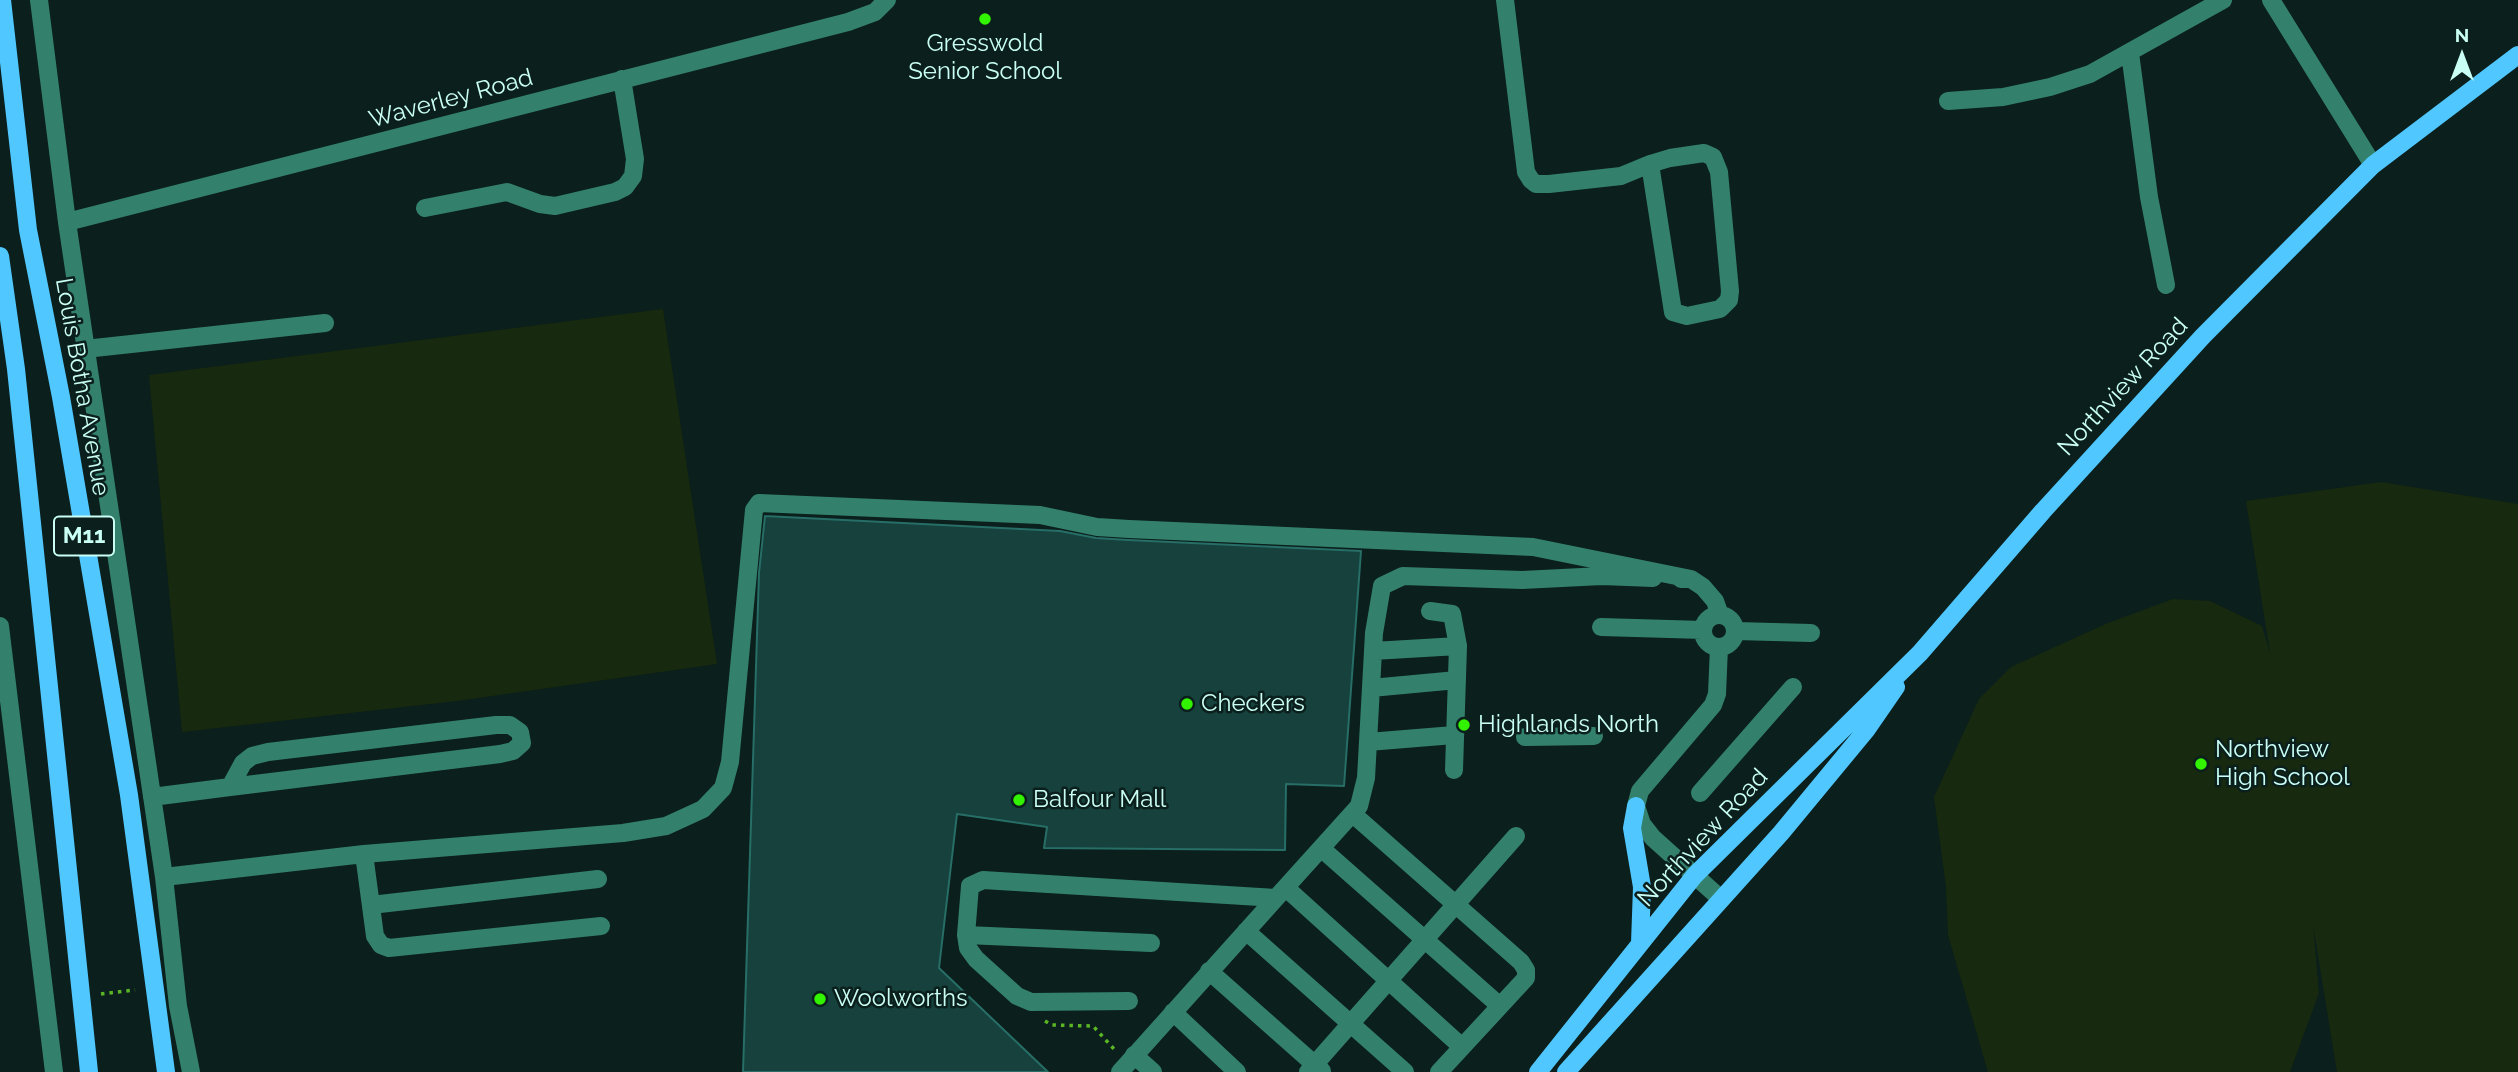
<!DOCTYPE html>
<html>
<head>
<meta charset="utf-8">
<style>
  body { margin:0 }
  #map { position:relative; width:2518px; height:1072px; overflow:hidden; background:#0b1f1c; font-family:Raleway,sans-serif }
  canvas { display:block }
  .north { position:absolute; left:2427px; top:21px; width:70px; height:70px; -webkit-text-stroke:5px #0b1f1c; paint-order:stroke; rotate:0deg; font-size:19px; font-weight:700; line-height:28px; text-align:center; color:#c9fff5 }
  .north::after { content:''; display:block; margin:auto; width:24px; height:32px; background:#c9fff5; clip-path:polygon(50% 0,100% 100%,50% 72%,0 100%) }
</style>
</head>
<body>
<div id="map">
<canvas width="2518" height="1072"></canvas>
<div class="north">N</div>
</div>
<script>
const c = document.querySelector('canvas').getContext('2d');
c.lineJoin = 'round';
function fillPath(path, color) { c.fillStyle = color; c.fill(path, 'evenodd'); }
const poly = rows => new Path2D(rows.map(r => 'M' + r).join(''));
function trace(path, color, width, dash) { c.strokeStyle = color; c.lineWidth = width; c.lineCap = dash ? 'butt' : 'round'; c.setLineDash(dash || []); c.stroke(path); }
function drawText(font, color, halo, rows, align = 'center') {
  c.font = font + ' Raleway,sans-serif'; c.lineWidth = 5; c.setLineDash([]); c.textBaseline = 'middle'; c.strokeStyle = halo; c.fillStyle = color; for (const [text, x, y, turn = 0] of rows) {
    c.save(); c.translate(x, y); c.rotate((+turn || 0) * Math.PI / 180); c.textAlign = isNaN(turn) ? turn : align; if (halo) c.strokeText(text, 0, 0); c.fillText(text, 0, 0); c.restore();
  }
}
fillPath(poly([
  [663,309,717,664,457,701,182,732,149,375],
  [2381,482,2518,504,2518,1072,2337,1072,2313,925,2319,993,2290,1072,1988,1072,1948,935,1946,887,1934,797,1979,699,2011,667,2108,623,2173,599,2210,601,2262,626,2270,653,2246,501]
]), '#17290e');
const building = poly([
  [765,516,1060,531,1096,538,1128,540,1361,551,1344,786,1286,784,1285,850,1044,848,1047,827,957,814,939,968,1048,1072,743,1072,759,573,765,516]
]);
fillPath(building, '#16413d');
trace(building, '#276e67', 2);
trace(poly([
  [101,994,135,990],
  [1045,1021,1052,1025,1093,1026,1114,1049]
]), '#5bb626', 3.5, [3.5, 5]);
trace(poly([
  [39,0,67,222,164,877,178,1006,191,1072],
  [1505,0,1526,172,1531,180,1536,184,1549,184,1621,176,1650,164,1670,158,1704,153,1713,157,1719,172,1730,291,1729,300,1720,309,1687,316,1673,312,1650,164],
  [2271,0,2373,165],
  [2130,53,2149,197,2166,285],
  [1948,101,2003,97,2050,87,2090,74,2223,0],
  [425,208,507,192,540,204,555,206,615,192,625,187,633,176,635,159,622,79],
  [67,222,848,22,875,12,887,0],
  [85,349,325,323],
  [1681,579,1691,579,1703,587,1715,601,1720,615],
  [1430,611,1452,614,1458,646],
  '1703 631a16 16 0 1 1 32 0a16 16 0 1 1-32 0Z',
  [0,626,54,1072],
  [1601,627,1703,630],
  [1736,631,1811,633],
  [1719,647,1717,694,1713,705,1640,791,1636,806,1642,824,1653,838,1721,899],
  [1373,651,1458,646,1454,770],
  [1371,688,1457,680],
  [1525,737,1594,736],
  [1368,742,1454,735],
  [1700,793,1793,687],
  [152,797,230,787,243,763,252,756,268,752,496,725,510,725,520,732,522,743,513,751,500,754,230,787],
  [1354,815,1521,962,1526,970,1526,978,1439,1072],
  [1322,849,1500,1006],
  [364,854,623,833,666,826,703,809,723,788,730,762,754,510,759,503,1040,515,1097,527,1129,529,1533,547,1691,579],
  [164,877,364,854,375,936,381,945,389,948,601,926],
  [1286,888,1462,1047],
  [371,905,598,879],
  [1246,931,1405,1072],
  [966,935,1151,943],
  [1209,971,1322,1071],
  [1129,1001,1031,1002,1017,996,976,959,968,948,966,935,970,886,983,880,1276,898,1359,806,1366,778,1374,633,1382,586,1403,576,1522,580,1602,576,1653,578],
  [1173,1012,1237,1072],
  [1134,1055,1153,1072],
  [1120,1072,1276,898],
  [1308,1072,1516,836]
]), '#33816c', 18);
trace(poly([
  [2,0,28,230,61,397,129,795,166,1072],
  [0,256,16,369,89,1072],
  [1636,806,1632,828,1642,887,1640,943],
  [1538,1072,1695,875,1920,653,2043,511,2203,336,2373,165,2518,55],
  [1566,1072,1781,833,1867,729,1896,687]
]), '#50c7ff', 18);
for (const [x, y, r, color] of [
  [985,19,7,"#32f400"],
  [1187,704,7,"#32f400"],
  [1464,725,7,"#32f400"],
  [2201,764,7,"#32f400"],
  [1019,800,7,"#32f400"],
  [820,999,7,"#32f400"]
]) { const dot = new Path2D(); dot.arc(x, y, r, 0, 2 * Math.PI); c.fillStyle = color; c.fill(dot); trace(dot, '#0b1f1c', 2.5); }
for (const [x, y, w] of [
  [84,536,60]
]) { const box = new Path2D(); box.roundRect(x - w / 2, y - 19.5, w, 39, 5); c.fillStyle = '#0b1f1c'; c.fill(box); trace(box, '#c9fff5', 2); }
drawText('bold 23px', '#c9fff5', null, [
  ["M11",84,536]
]);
drawText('24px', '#c9fff5', '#0b1f1c', [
  ["Gresswold",985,44,"center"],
  ["Senior School",985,72,"center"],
  ["Checkers",1201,704],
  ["Highlands North",1478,725],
  ["Northview",2215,750],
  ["High School",2215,778],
  ["Balfour Mall",1033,800],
  ["Woolworths",834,999]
], 'left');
drawText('24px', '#c9fff5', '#0b1f1c', [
  ["Waverley Road",451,99,-15],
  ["Louis Botha Avenue",82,387,80],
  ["Northview Road",2123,387,-47],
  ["Northview Road",1703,838,-47]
]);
</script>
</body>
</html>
